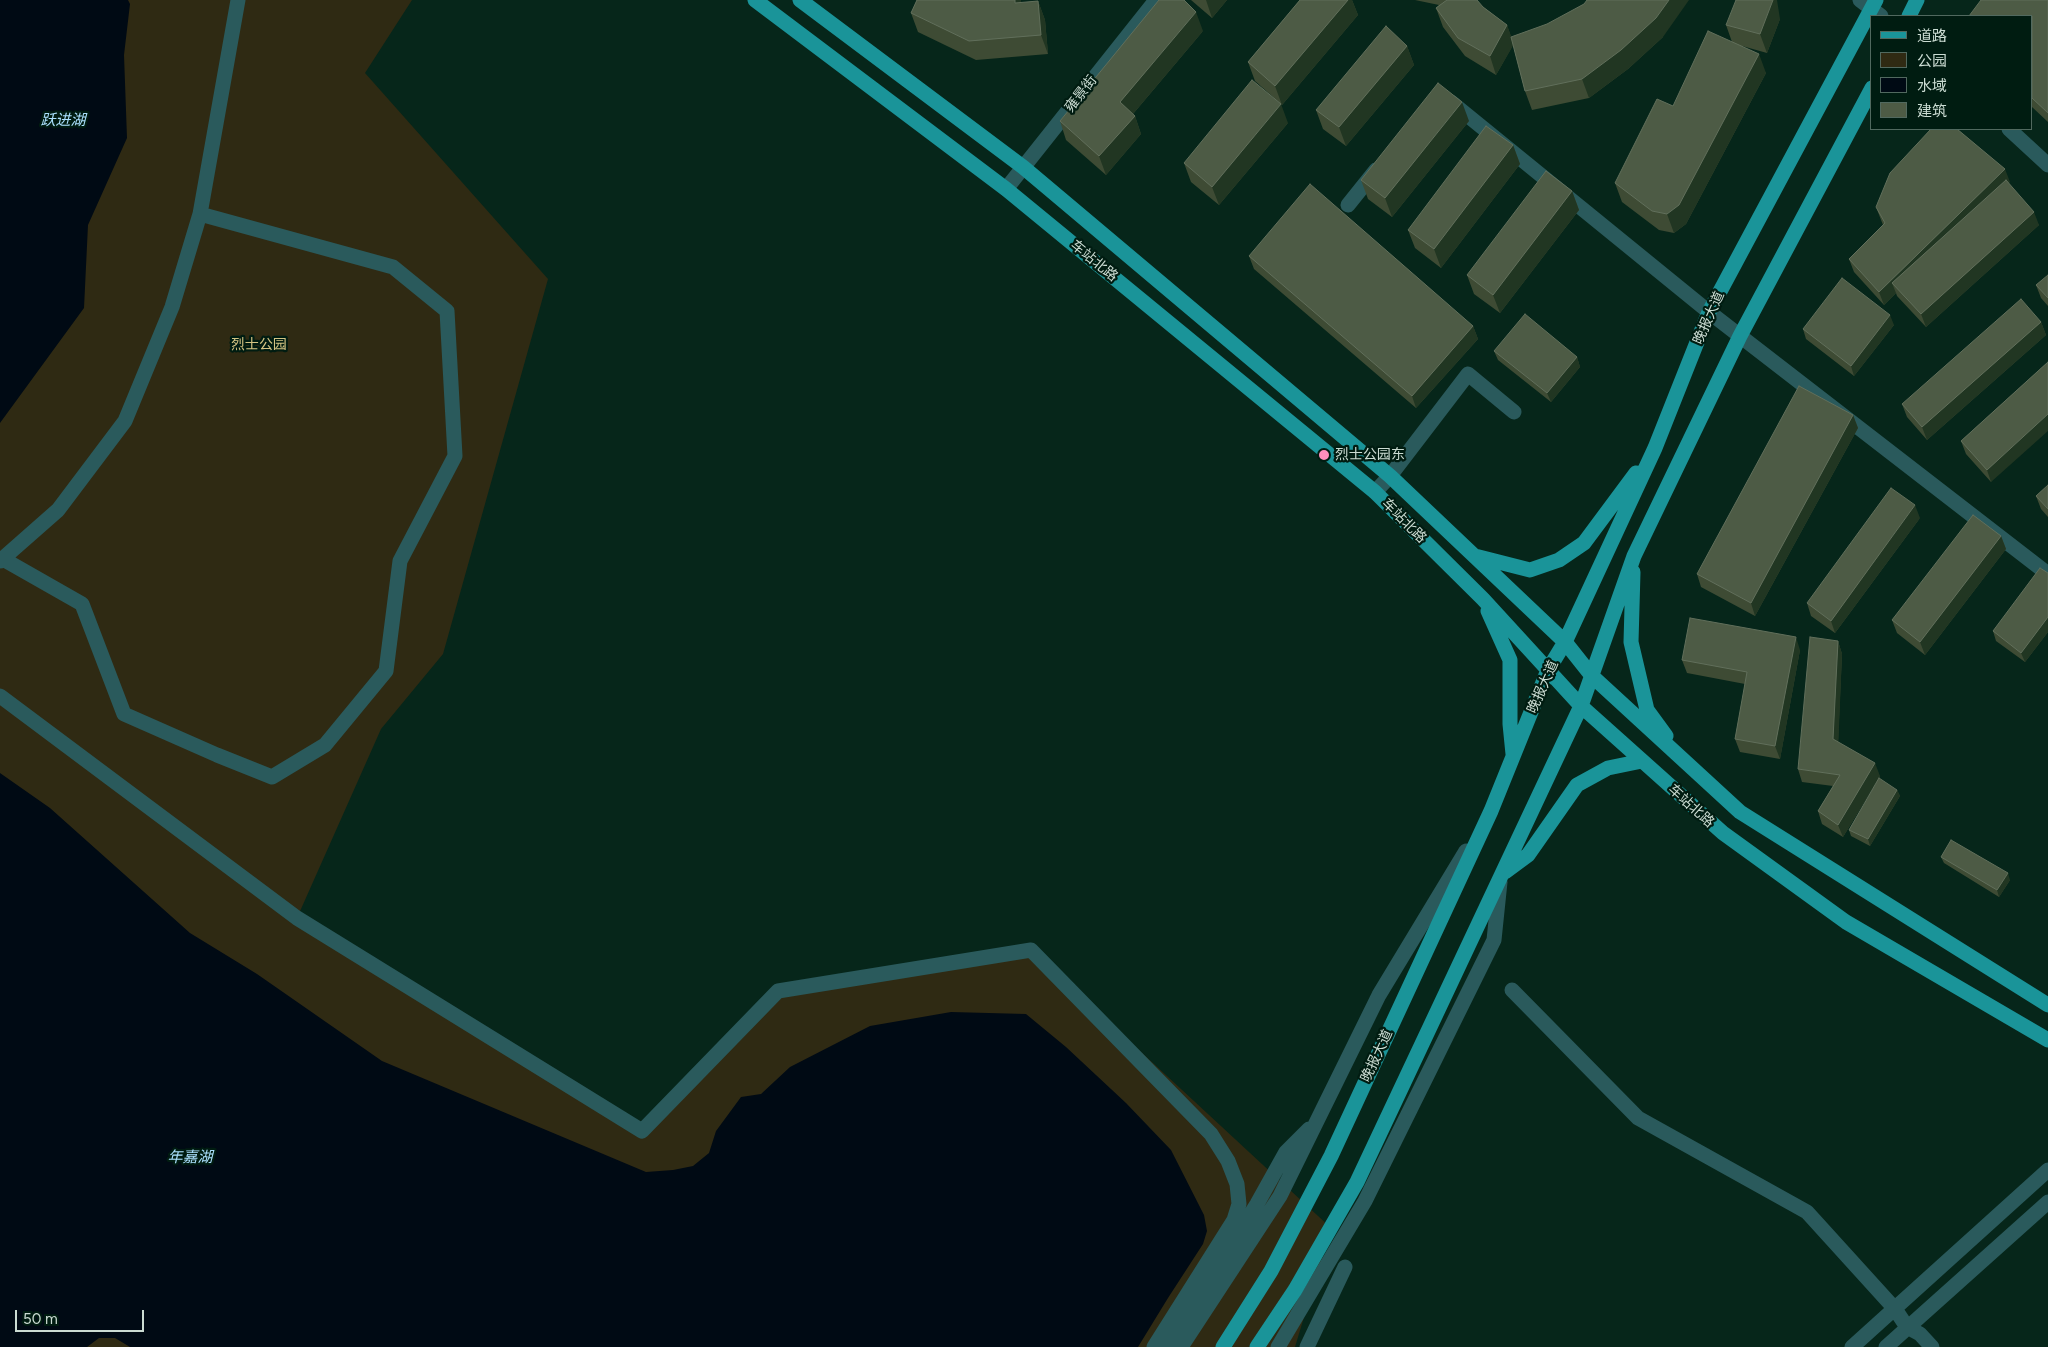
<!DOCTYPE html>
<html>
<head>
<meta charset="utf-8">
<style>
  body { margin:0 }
  #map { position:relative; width:2048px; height:1347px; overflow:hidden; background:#06261a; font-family:Figtree,"Noto Sans SC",sans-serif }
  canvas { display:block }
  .legend { position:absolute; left:1870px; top:15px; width:162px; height:115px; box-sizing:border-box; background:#001c11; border:1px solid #51695f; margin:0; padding:6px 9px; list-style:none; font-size:15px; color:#cbdcd3 }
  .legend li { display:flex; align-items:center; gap:10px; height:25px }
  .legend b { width:25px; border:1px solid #51695f }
  .scale { position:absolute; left:15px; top:1310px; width:129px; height:22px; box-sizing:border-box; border:2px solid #cbdcd3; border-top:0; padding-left:6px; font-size:15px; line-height:18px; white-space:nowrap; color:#cbdcd3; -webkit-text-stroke:4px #001c11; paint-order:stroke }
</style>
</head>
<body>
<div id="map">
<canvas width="2048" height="1347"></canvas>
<ul class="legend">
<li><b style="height:6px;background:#1a9499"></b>道路</li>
<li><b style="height:14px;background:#2f2a13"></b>公园</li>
<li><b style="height:14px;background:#000a14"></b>水域</li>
<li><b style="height:14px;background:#4d5b45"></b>建筑</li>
</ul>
<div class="scale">50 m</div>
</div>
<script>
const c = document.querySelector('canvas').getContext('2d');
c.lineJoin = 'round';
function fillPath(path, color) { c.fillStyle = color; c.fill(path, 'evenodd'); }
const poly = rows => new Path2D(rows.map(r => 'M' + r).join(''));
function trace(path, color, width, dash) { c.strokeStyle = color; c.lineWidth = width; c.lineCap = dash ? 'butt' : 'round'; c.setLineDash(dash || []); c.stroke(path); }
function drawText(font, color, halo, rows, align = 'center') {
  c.font = font + ' Figtree,"Noto Sans SC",sans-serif'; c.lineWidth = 4.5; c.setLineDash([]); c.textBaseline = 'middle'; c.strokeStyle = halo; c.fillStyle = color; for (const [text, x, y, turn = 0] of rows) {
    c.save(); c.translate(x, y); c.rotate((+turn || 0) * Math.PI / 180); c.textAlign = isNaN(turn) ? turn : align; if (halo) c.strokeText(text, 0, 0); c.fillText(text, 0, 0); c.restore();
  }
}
fillPath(poly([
  [0,0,412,0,365,73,548,279,443,654,381,729,297,918,642,1131,778,991,1031,950,1331,1228,1295,1347,0,1347]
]), '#2f2a13');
fillPath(poly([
  [0,0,128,0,130,4,124,55,127,138,88,225,84,308,0,423],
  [0,773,50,808,190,933,257,974,382,1061,646,1172,673,1170,693,1166,709,1153,716,1131,741,1097,761,1094,790,1067,870,1026,951,1012,1026,1014,1066,1047,1126,1103,1171,1150,1204,1215,1207,1231,1203,1244,1168,1298,1138,1347,130,1347,115,1338,99,1338,87,1347,0,1347]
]), '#000a14');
trace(poly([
  [1860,0,1881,16],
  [1451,102,1709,312,2048,574],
  [2009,129,2048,165],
  [1006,189,1156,0],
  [1348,205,1376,170],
  [1375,492,1390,476,1468,374,1514,412],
  [3,559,82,604,124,714,217,755,272,777,325,745,386,671,400,561,455,456,447,311,393,267,200,214],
  [0,561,58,510,125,421,172,307,200,214,238,0],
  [0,696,297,918,642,1131,778,991,1031,950,1211,1134,1228,1161,1237,1184,1239,1204,1234,1220,1154,1347],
  [1512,990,1638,1118,1807,1212,1895,1309,1907,1327,1920,1334,1932,1347],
  [1167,1347,1257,1204,1286,1152,1309,1129],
  [1181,1347,1280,1196,1379,995,1466,851],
  [1278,1347,1365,1201,1494,940,1500,882],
  [1307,1347,1345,1267],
  [1852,1347,2048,1170],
  [1886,1347,2048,1202]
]), '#2a5a5c', 15);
trace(poly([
  [755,0,1006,189,1375,492,1483,599,1581,706,1723,833,1846,922,2048,1040],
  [800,0,1023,167,1390,476,1565,642,1592,676,1740,812,2048,1005],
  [1909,16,1917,0],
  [1475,556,1530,570,1559,560,1584,543,1636,473],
  [1633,572,1631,642,1647,710,1666,736],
  [1488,611,1510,660,1510,724,1513,754],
  [1505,872,1528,855,1577,785,1608,768,1642,761],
  [1223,1347,1271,1271,1331,1156,1491,811,1548,670,1565,642,1655,448,1709,312,1876,0],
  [1257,1347,1295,1290,1357,1182,1581,706,1634,556,1740,336,1872,88]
]), '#1a9499', 15);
fillPath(poly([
  [917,0,1021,0,1021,3,1038,1,1045,20,1048,54,976,60,918,32,911,13],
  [1191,0,1227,0,1212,18],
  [1300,0,1352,0,1358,15,1282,105,1255,81,1248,62],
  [1415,0,1446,0,1446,1,1483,7,1507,25,1511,37,1663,37,1628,69,1589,98,1532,110,1525,91,1513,45,1496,75,1465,56,1443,27,1436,8,1439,5],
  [2048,0,2048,122,2032,107,2032,16],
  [1780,19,1767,53,1742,46,1766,73,1686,224,1674,233,1659,230,1622,202,1615,183,1673,106,1732,42,1726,25],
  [1203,31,1133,114,1135,116,1141,134,1106,175,1066,140,1060,121],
  [1407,46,1414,65,1346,146,1323,129,1316,110],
  [1469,121,1392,217,1368,199,1361,180],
  [1288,123,1219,205,1191,182,1184,163],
  [1513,145,1520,164,1441,268,1415,248,1408,230],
  [2010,182,2008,183,2039,225,1926,327,1897,296,1896,293,1884,305,1854,272,1849,259,1883,225,1876,207],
  [1572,191,1579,210,1500,313,1474,294,1467,275],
  [1249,256,1473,326,1478,339,1416,408,1254,269],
  [2048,275,2048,306,2041,298,2036,285],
  [2041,322,2046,335,1927,440,1907,417,1902,404],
  [1894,325,1854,376,1806,339,1803,329],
  [1494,351,1577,357,1580,367,1551,402,1498,360],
  [2048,362,1991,482,1966,454,1961,441],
  [1853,415,1858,428,1755,616,1701,587,1697,574],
  [2048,485,2048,517,2041,509,2036,496],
  [1920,518,1835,633,1811,616,1807,603],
  [2001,536,2006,549,1925,655,1897,633,1892,620],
  [2048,573,2048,632,2025,662,1996,641,1993,631],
  [1838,641,1842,654,1838,742,1880,776,1843,837,1822,824,1818,811,1833,786,1802,782,1798,769],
  [1800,650,1780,759,1740,752,1735,739,1745,684,1687,673,1682,660],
  [1897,790,1900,796,1870,846,1851,836,1849,830],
  [1941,857,2010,880,1999,897,1944,863]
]), '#3e4b34');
fillPath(poly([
  [1015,0,1021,0,1022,22,1015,3],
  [1206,0,1227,0,1212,18],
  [1348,0,1352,0,1358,15,1282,105,1275,86],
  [1669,0,1689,0,1663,37,1628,69,1589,98,1582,79],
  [1773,0,1777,0,1780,19,1767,53,1760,34],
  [1038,1,1045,20,1048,54,1041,35],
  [1196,12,1203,31,1127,121,1120,102],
  [1507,25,1514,44,1496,75,1490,56],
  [1407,46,1414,65,1346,146,1339,127],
  [1759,54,1766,73,1686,224,1674,233,1667,214],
  [1462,102,1469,121,1392,217,1385,198],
  [1281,104,1288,123,1219,205,1212,187],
  [1135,116,1141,134,1106,175,1099,156],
  [1513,145,1520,164,1441,268,1434,249],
  [2005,169,2010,182,1899,290,1892,283,1896,293,1884,305,1879,292],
  [1572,191,1579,210,1500,313,1493,295],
  [2034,212,2039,225,1926,327,1921,314],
  [1890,315,1894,325,1854,376,1851,366],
  [2041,322,2046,335,1927,440,1922,427],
  [1473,326,1478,339,1416,408,1412,396],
  [1577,357,1580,367,1551,402,1547,393],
  [2048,414,2048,431,1991,482,1987,470],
  [1853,415,1858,428,1755,616,1751,603],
  [1915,505,1920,518,1835,633,1831,621],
  [2001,536,2006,549,1925,655,1920,642],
  [2048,617,2048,632,2025,662,2021,653],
  [1796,637,1800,650,1780,759,1775,746],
  [1838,641,1842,654,1838,752,1833,739],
  [1875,763,1880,776,1843,837,1838,825],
  [1897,790,1900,796,1870,846,1868,839],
  [2008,873,2010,880,1999,897,1997,890]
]), '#213622');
const building = poly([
  [917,0,1015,0,1015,3,1038,1,1041,35,969,41,911,13,917,0],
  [1159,0,1184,0,1196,12,1120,102,1135,116,1099,156,1060,121,1159,0],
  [1300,0,1348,0,1275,86,1248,62,1300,0],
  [1447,0,1477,0,1483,7,1507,25,1490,56,1458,38,1436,8,1447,0],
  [1587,0,1669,0,1656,18,1621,50,1582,79,1525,91,1511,37,1547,24,1584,4,1587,0],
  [1736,0,1773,0,1760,34,1726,25,1736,0],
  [1981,0,2048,0,2048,113,2032,98,2032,16,1969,16,1981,0],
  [1386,26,1407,46,1339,127,1316,110,1386,26],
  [1708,31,1759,54,1679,205,1667,214,1652,211,1615,183,1657,99,1673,106,1708,31],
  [1252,80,1281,104,1212,187,1184,163,1252,80],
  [1438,83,1462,102,1385,198,1361,180,1438,83],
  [1486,126,1513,145,1434,249,1408,230,1486,126],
  [1931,129,1957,129,2005,169,1879,292,1849,259,1885,223,1876,207,1890,173,1931,129],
  [1546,171,1572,191,1493,295,1467,275,1546,171],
  [2006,180,2034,212,1921,314,1892,283,2006,180],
  [1310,184,1473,326,1412,396,1249,256,1310,184],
  [2048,275,2048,298,2036,285,2048,275],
  [1842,278,1890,315,1851,366,1803,329,1842,278],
  [2021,299,2041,322,1922,427,1902,404,2021,299],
  [1525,314,1577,357,1547,393,1494,351,1525,314],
  [2048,362,2048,414,1987,470,1961,441,2048,362],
  [1799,386,1853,415,1751,603,1697,574,1799,386],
  [2048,485,2048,509,2036,496,2048,485],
  [1891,488,1915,505,1831,621,1807,603,1891,488],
  [1973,515,2001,536,1920,642,1892,620,1973,515],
  [2040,568,2048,573,2048,617,2021,653,1993,631,2040,568],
  [1690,618,1796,637,1775,746,1735,739,1747,672,1682,660,1690,618],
  [1810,637,1838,641,1833,739,1875,763,1838,825,1818,811,1840,775,1798,769,1810,637],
  [1879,778,1897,790,1868,839,1849,830,1879,778],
  [1951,840,2008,873,1997,890,1941,857,1951,840]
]);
fillPath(building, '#4d5b45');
trace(building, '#616f5b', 1);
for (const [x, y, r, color] of [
  [1324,455,6,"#fe8ebd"]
]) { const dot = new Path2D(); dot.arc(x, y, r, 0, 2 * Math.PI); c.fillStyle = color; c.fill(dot); trace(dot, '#001c11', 2); }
drawText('14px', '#cbdcd3', '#001c11', [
  ["雍景街",1081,94,-52],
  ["车站北路",1094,261,39],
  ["晚报大道",1709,318,-66],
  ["车站北路",1404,521,45],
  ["晚报大道",1543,687,-66],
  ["车站北路",1691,806,42],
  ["晚报大道",1377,1056,-65]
]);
drawText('14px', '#d3c483', '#001c11', [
  ["烈士公园",259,345]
]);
drawText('14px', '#cbdcd3', '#001c11', [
  ["烈士公园东",1335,455]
], 'left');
drawText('italic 15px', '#abe0fe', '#001c11', [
  ["跃进湖",63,121],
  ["年嘉湖",190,1158]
]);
</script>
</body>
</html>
